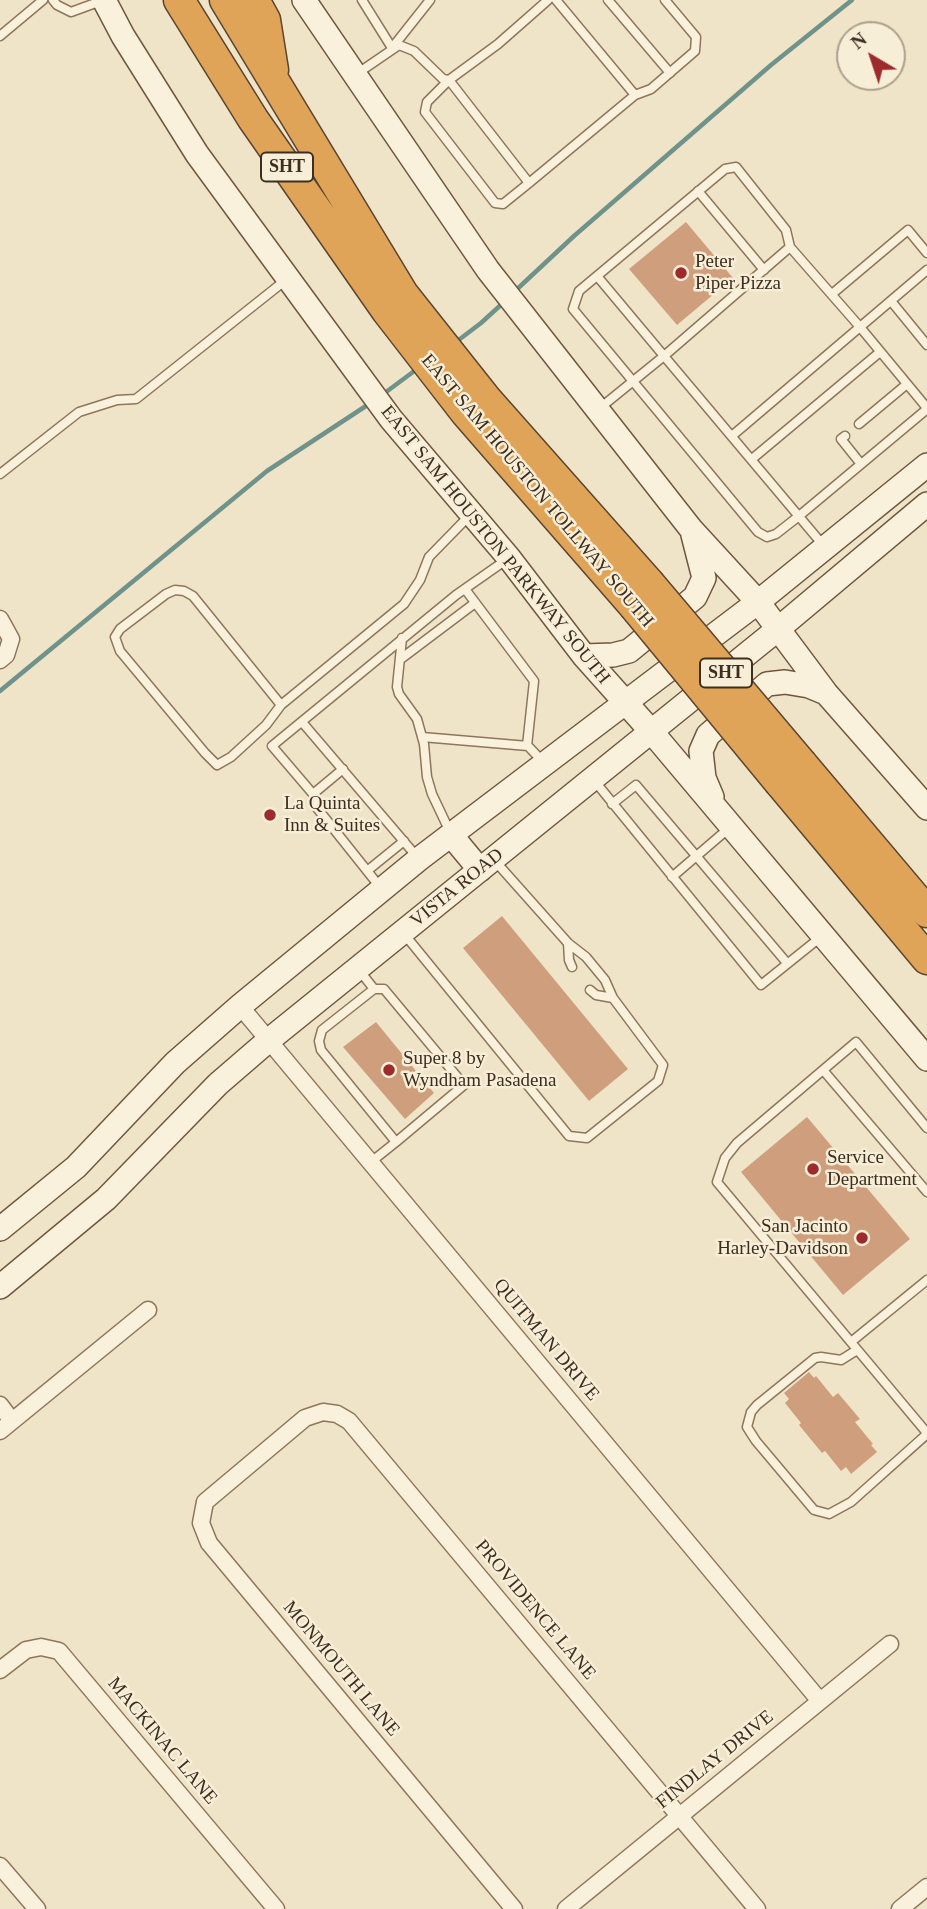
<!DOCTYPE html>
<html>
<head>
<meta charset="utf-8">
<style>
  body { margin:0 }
  #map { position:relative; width:927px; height:1909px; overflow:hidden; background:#f0e4c8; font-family:Georgia,serif }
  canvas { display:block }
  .north { position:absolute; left:836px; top:21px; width:70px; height:70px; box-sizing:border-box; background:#f7eed8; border:2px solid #ada18e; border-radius:50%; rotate:321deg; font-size:19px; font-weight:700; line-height:28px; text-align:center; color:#3d2e20 }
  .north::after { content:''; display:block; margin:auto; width:24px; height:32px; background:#9e2a2b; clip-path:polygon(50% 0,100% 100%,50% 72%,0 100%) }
</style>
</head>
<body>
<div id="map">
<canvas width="927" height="1909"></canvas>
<div class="north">N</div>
</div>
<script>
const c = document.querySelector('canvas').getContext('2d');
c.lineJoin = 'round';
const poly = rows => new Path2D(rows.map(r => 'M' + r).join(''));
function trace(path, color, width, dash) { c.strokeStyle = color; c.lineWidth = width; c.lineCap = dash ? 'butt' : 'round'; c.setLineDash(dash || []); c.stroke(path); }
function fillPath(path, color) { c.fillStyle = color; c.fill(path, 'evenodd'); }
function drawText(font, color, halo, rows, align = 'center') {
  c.font = font + ' Georgia,serif'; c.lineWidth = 5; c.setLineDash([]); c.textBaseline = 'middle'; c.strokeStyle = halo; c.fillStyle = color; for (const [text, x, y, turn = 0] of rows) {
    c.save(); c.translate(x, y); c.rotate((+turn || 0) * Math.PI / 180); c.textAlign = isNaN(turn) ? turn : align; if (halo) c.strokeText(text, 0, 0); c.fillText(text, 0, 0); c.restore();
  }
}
trace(poly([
  [514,292,574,236,771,65,852,0],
  [456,342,481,323,503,303],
  [382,395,417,369],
  [0,691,267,471,372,402]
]), '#6f938a', 4.5);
fillPath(poly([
  [686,222,733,278,677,325,629,269],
  [502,916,628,1069,589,1101,463,948],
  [376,1022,434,1093,405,1119,343,1047],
  [807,1117,910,1239,843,1295,741,1172],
  [809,1372,814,1378,816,1376,833,1397,838,1393,860,1419,855,1422,873,1444,871,1445,877,1452,851,1474,846,1467,841,1471,825,1451,822,1453,799,1425,801,1423,785,1403,789,1399,784,1393]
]), '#cf9f7d');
const lane = poly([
  [53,0,57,5,71,12,101,1],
  [362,0,392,48,430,0],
  [608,0,670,73],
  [0,36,43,0],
  [358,73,399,45,414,51,443,79,449,80,498,44,548,0],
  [635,95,651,89,695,51,696,37,665,0],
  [529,183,449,80,427,102,425,112,495,203,503,204,529,183,635,95,556,0],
  [698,191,764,270],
  [927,270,860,327,790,247,786,230,736,167,725,169,579,291,573,309,758,532,767,537,776,534,799,516,927,409],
  [597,276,664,356,790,247],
  [832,294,908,230,927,253],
  [891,301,927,345],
  [600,408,664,356,823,545],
  [859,424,907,384],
  [733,435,860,327,927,408],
  [845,436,841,439,861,464],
  [752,459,880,352],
  [0,474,79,412,117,400,136,399,287,279],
  [465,589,534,681,527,746],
  [402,638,397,687,399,694,417,719,424,744,427,777,432,794,450,832],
  [402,658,475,603],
  [281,705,266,725,231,757,217,765,205,753,120,651,115,637,120,629,166,594,175,590,184,591,193,596,281,705,404,604,420,580,429,557,469,516],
  [302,722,418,858],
  [422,737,528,746,544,763],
  [593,779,761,985,822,936],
  [313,794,343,769],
  [612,804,636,785,787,963],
  [367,871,404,841],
  [672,877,728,829],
  [380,887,317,808,313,794,272,746,456,595,506,560],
  [405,935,569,1136,587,1138,658,1081,663,1065,613,998,605,980,586,957,568,943,495,861],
  [568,943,569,960,572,967],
  [359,970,374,989,322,1030,319,1041,321,1050,396,1142,371,1162],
  [374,989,384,989,464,1085,396,1142],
  [590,990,596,995,613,998],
  [823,1070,927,1192],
  [927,1128,856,1042,737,1143,725,1158,717,1182,927,1433],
  [851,1342,927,1280],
  [857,1350,841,1360,821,1357,815,1358,757,1405,751,1412,747,1427,756,1441,814,1510,829,1514,851,1502,927,1434]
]);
const street = poly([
  [0,619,11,639,6,655,0,660],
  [240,1006,820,1701],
  [0,1405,12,1421],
  [0,1431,148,1310],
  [0,1670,26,1650,41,1647,59,1651,276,1909],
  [0,1866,37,1909],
  [514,1909,209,1543,201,1523,205,1502,305,1418,323,1412,337,1414,349,1421,757,1909],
  [566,1909,890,1644],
  [900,1909,927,1887]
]);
const secondary = poly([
  [104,0,123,36,197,154,391,419,509,558,584,656,651,731,927,1059],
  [304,0,488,270,691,529,758,602,826,693,927,808],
  [584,656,613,655,629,651,695,597,704,578,693,535],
  [712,797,704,778,701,751,708,735,767,684,785,682,809,686,826,693],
  [451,835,480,870],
  [0,1229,76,1167,175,1063,240,1006,419,859,758,602,927,465],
  [0,1287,106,1199,218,1084,269,1040,778,629,927,504]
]);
const highway = poly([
  [179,0,253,119,387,311,466,413,634,606],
  [225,0,403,294,487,400,649,583],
  [254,0,265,20,273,70],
  [802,764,927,912],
  [780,783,927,959]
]);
trace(lane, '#8d765c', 11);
trace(street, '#8d765c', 19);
trace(secondary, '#6f573f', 26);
trace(highway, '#5b4430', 33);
trace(lane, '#faf1dc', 8);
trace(street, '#faf1dc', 16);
trace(secondary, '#faf1dc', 23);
trace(highway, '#e0a458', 30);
const highwayBridge = poly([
  [649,583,802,764],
  [634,606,780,783]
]);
trace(highwayBridge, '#5b4430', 33, []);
trace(highwayBridge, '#e0a458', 30);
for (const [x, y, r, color] of [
  [681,273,7,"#9e2a2b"],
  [270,815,7,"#9e2a2b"],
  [389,1070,7,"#9e2a2b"],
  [813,1169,7,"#9e2a2b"],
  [862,1238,7,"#9e2a2b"]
]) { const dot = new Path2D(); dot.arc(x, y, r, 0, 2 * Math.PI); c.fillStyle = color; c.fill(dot); trace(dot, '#f7eed8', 2.5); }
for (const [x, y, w] of [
  [287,167,52],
  [726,673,52]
]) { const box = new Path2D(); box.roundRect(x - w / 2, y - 14.5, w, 29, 5); c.fillStyle = '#f7eed8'; c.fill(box); trace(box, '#3d2e20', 2); }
drawText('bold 18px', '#3d2e20', null, [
  ["SHT",287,167],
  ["SHT",726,673]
]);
drawText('19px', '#3d2e20', '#f7eed8', [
  ["Peter",695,262],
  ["Piper Pizza",695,284],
  ["La Quinta",284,804],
  ["Inn & Suites",284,826],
  ["Super 8 by",403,1059],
  ["Wyndham Pasadena",403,1081],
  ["Service",827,1158],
  ["Department",827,1180],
  ["San Jacinto",848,1227,"right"],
  ["Harley-Davidson",848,1249,"right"]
], 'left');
drawText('19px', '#3d2e20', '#f7eed8', [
  ["EAST SAM HOUSTON TOLLWAY SOUTH",537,491,50],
  ["EAST SAM HOUSTON PARKWAY SOUTH",495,545,51],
  ["VISTA ROAD",457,888,-39],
  ["QUITMAN DRIVE",546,1340,50],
  ["PROVIDENCE LANE",535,1610,50],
  ["MONMOUTH LANE",341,1669,50],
  ["MACKINAC LANE",162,1741,50],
  ["FINDLAY DRIVE",715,1760,-39]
]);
</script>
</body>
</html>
